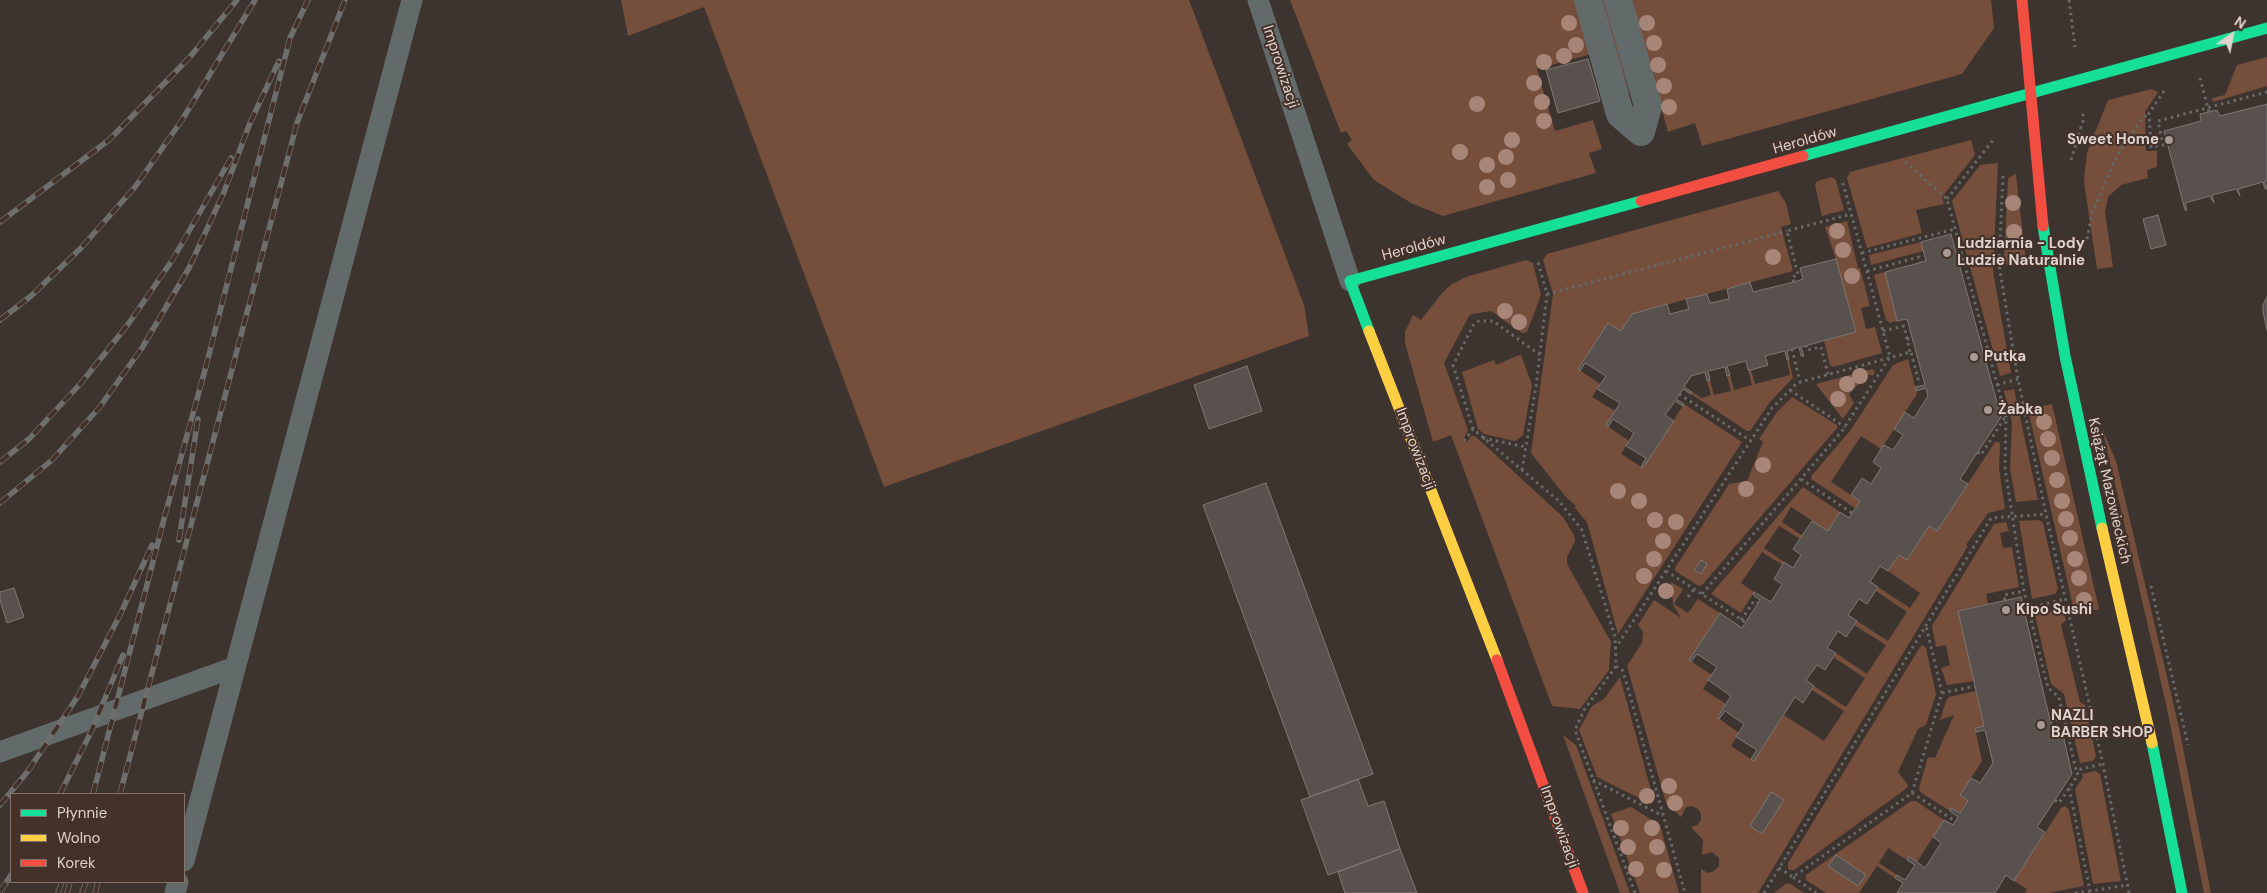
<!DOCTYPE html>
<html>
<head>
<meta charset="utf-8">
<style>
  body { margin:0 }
  #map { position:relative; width:2267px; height:893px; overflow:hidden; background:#3e342f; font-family:"DM Sans",sans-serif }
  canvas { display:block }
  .legend { position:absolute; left:10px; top:793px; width:175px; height:90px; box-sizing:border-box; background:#443129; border:1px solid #82726b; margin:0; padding:6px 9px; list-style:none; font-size:15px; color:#ded3cd }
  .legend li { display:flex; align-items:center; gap:10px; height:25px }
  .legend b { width:25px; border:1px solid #82726b }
  .north { position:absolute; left:2207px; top:10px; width:50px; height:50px; -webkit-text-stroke:4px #443129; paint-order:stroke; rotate:33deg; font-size:14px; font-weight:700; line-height:20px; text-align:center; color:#ded3cd }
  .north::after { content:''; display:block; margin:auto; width:18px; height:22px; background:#ded3cd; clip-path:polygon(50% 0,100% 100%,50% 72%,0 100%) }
</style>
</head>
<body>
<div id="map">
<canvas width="2267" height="893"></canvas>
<ul class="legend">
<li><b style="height:6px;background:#16e098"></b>Płynnie</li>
<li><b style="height:6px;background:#ffcf43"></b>Wolno</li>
<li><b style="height:6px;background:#f24e42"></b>Korek</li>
</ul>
<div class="north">N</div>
</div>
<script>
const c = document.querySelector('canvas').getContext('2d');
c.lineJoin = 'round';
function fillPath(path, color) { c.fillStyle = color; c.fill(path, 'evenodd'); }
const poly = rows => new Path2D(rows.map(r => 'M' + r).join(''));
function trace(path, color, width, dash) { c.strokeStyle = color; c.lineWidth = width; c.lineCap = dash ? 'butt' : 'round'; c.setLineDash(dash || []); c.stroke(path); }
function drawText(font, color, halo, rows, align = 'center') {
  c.font = font + ' "DM Sans",sans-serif'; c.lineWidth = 4; c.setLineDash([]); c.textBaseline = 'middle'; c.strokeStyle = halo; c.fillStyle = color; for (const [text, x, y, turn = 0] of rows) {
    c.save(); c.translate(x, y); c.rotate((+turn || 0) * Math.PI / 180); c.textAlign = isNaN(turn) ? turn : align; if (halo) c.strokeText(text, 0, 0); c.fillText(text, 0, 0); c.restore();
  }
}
fillPath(poly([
  [621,0,1189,0,1304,305,1309,336,884,487,704,7,628,36],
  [1290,0,1575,0,1591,54,1537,69,1555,131,1593,120,1602,149,1589,153,1596,173,1443,216,1411,203,1374,180,1347,144,1352,140,1346,131,1341,133],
  [1600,0,1605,0,1629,92,1627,92],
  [1631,0,1991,0,1994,28,1962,74,1702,146,1695,123,1668,132],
  [2267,57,2267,86,2213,102,2212,98,2225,95,2237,65],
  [2151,89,2158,92,2145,112,2146,151,2157,151,2157,167,2147,170,2148,178,2121,185,2108,197,2105,212,2113,267,2097,269,2085,189,2084,178,2087,153,2108,100],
  [1971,140,1975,155,1942,197,1944,204,1916,210,1922,233,1867,248,1847,178,1850,172],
  [1998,163,1993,271,2011,373,2000,376,1952,201,1980,165],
  [2016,174,2026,263,2009,266,2004,262,2008,178],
  [1832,177,1836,180,1844,210,1822,216,1815,185,1817,181],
  [1778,191,1786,203,1791,224,1781,227,1793,271,1632,314,1621,331,1608,323,1578,369,1600,384,1592,397,1615,411,1606,425,1629,441,1621,454,1643,468,1684,404,1742,442,1618,634,1587,522,1575,508,1576,506,1565,496,1531,453,1553,294,1543,260,1547,254],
  [1847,221,1858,268,1860,268,1870,306,1861,308,1866,329,1875,327,1882,353,1833,367,1830,365,1824,341,1856,332,1836,259,1825,227],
  [1921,242,1923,251,1871,265,1869,255],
  [1526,260,1533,263,1541,295,1527,332,1522,333,1491,311,1472,314,1469,316,1444,363,1468,430,1463,440,1467,442,1471,436,1475,436,1563,517,1574,535,1575,541,1567,557,1567,564,1611,642,1609,670,1580,709,1552,706,1451,435,1433,442,1405,343,1405,332,1413,315,1421,320,1442,293,1452,284,1466,277],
  [1885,272,1897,321,1890,323,1886,320,1874,275],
  [1519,355,1521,355,1532,385,1523,435,1515,441,1484,434,1478,429,1462,372,1494,360,1496,365],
  [1908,359,1917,394,1881,449,1861,436,1831,482,1860,501,1855,508,1811,479,1812,475,1850,431,1893,365],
  [1787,360,1789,360,1793,378,1770,402,1750,431,1747,431,1691,394,1692,392,1702,398,1711,395,1707,381,1710,380,1714,395,1731,391,1727,376,1730,375,1734,390,1752,385,1748,370,1751,370,1755,384,1790,375],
  [1873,369,1875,372,1873,376,1868,374,1849,394,1854,403,1843,419,1816,384],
  [2014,389,2038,500,2016,502,2010,469,2012,422,2004,391],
  [1792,397,1837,425,1837,428,1703,584,1699,586,1675,571,1675,568,1729,484,1747,481,1763,442,1759,439,1777,412],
  [2052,404,2099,609,2075,615,2029,414,2031,409],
  [2102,428,2116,461,2180,732,2211,893,2204,893,2166,704],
  [1995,442,1999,442,2000,444,1999,468,2005,509,1988,513,1966,545,1968,546,1758,893,1701,893,1701,869,1708,873,1714,871,1719,866,1719,858,1712,852,1702,855,1703,840,1691,827,1697,825,1701,820,1701,814,1698,809,1692,806,1686,807,1681,817,1666,803,1627,666,1642,643,1643,632,1638,625,1654,600,1681,618,1673,605,1671,582,1683,589,1674,604,1688,613,1698,599,1720,613,1689,660,1712,675,1703,689,1726,704,1717,717,1739,733,1731,746,1754,761,1784,715,1824,741,1844,711,1812,690,1814,686,1846,707,1865,678,1833,657,1836,653,1867,674,1886,645,1854,625,1857,621,1888,641,1907,612,1876,591,1878,587,1910,608,1920,593,1888,571,1899,555,1907,559,1929,526,1937,531],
  [1803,487,1840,512,1828,531,1791,507,1782,522,1803,536,1800,539,1779,526,1764,548,1784,562,1783,565,1762,552,1741,583,1754,592,1741,613,1711,594],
  [2039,520,2043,523,2058,589,2055,594,2032,599,2019,521],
  [2006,522,2009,531,2000,533,2003,548,2012,547,2019,587,1986,594,1988,604,1958,611,1974,681,1947,685,1941,668,1950,665,1946,645,1936,647,1932,626,1994,524],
  [2059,610,2064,613,2066,620,2061,625,2080,702,2085,705,2096,756,2093,761,2080,763,2064,694,2051,684,2035,615],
  [1923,645,1926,648,1936,694,1926,725,1918,729,1898,772,1908,785,1907,788,1794,870,1790,870,1788,869,1788,863,1920,647],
  [1620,677,1654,801,1651,804,1597,777,1579,730,1592,706,1604,699],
  [1976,691,1984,726,1975,728,1982,761,1960,795,1968,801,1960,813,1952,808,1950,811,1920,792,1919,788,1928,757,1935,758,1954,715,1940,720,1946,701,1949,697],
  [1563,735,1576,745,1630,893,1620,893],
  [2095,771,2100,774,2121,881,2093,884,2075,789,2083,777,2082,774],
  [1911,801,1916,801,1944,820,1917,862,1909,856,1907,860,1888,848,1879,863,1897,875,1895,878,1877,866,1859,893,1826,893,1806,880,1806,875],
  [2065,806,2069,810,2084,886,2048,893,2025,893,2027,889,2014,881,2061,808],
  [1631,807,1660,825,1679,893,1640,893,1611,814],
  [1787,883,1791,884,1804,893,1774,893]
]), '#754e3c');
const building = poly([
  [1588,59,1600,101,1558,113,1546,70,1588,59],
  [2267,104,2267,181,2265,181,2267,189,2265,189,2263,182,2238,189,2240,196,2236,189,2212,195,2214,203,2210,196,2185,203,2187,210,2185,210,2164,131,2201,121,2200,114,2209,112,2217,110,2220,116,2267,104],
  [2158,215,2166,245,2151,249,2143,219,2158,215],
  [1951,234,2001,417,1960,479,1968,484,1937,531,1929,526,1907,560,1899,555,1888,571,1880,566,1870,582,1878,587,1867,604,1859,599,1848,615,1857,621,1846,637,1838,631,1827,648,1836,653,1825,670,1817,665,1806,680,1814,686,1803,703,1795,697,1754,761,1751,759,1757,750,1736,737,1744,724,1725,711,1719,719,1717,718,1731,696,1708,680,1717,667,1697,654,1691,662,1689,660,1720,613,1742,628,1760,600,1753,595,1754,592,1771,602,1782,584,1774,579,1784,562,1793,568,1801,555,1793,549,1812,521,1828,531,1840,512,1849,518,1860,501,1851,495,1862,478,1871,484,1881,468,1873,462,1881,449,1884,445,1893,450,1903,435,1894,429,1905,412,1914,418,1928,396,1926,388,1916,391,1915,387,1925,385,1907,319,1897,321,1885,272,1926,261,1921,242,1951,234],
  [1836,259,1856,332,1801,347,1804,356,1801,356,1799,347,1787,351,1789,360,1787,360,1785,351,1765,356,1768,365,1751,370,1748,370,1746,361,1727,366,1730,375,1727,376,1725,367,1708,371,1710,380,1707,381,1705,372,1691,376,1684,387,1692,392,1691,394,1683,389,1676,399,1684,404,1683,406,1675,401,1665,415,1674,421,1643,468,1641,467,1646,458,1626,446,1634,433,1613,419,1608,427,1606,425,1620,403,1597,389,1606,376,1585,363,1580,371,1578,369,1608,323,1621,331,1632,314,1667,304,1670,314,1689,309,1686,299,1707,294,1710,303,1729,299,1727,289,1750,282,1753,292,1794,282,1803,279,1800,268,1836,259],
  [2267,297,2267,330,2263,312,2263,305,2267,297],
  [1247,366,1262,411,1209,429,1194,385,1247,366],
  [1266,483,1373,774,1310,797,1203,505,1266,483],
  [1701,560,1707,564,1701,574,1694,570,1701,560],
  [14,588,24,617,7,623,0,600,0,592,14,588],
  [2021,597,2054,737,2063,735,2072,774,2037,827,2045,832,2014,881,2006,875,1995,893,1897,893,1903,883,1895,878,1897,875,1905,880,1915,865,1907,860,1909,856,1925,868,1941,843,1933,837,1944,820,1953,825,1958,817,1950,811,1951,808,1960,813,1968,801,1960,795,1971,778,1980,783,1993,763,1985,730,1976,732,1975,728,1984,726,1958,611,2021,597],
  [1358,779,1368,806,1384,801,1400,849,1328,875,1301,800,1358,779],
  [1771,792,1784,800,1762,834,1750,826,1771,792],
  [1400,849,1417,893,1345,893,1338,872,1400,849],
  [1836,855,1866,875,1858,886,1828,866,1836,855]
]);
fillPath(building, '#59514d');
trace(building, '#7f7772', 1);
trace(poly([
  [2069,0,2075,47],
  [2200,78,2209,112],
  [2164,91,2149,113,2151,147,2163,145,2158,121,2267,92],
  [2071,160,2083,121,2083,113],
  [1905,162,1947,199,1955,229,2006,417,2005,469,2024,591,2048,688,2059,697,2076,770,2103,764],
  [2003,176,1999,265,2018,379,2046,514,2103,764,2129,893],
  [1947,199,1993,140],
  [2087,239,2092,214,2112,166,2122,148,2142,119,2148,113],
  [1862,253,1955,229],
  [1867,271,1919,257,1920,262],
  [1794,282,1792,277,1798,275,1787,231,1851,214],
  [1547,294,1787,231],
  [1883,331,1904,326,1910,352],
  [1907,339,1912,338],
  [1806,345,1807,350,1821,347,1828,374],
  [1792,349,1800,382],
  [1997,385,2018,379],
  [1790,390,1845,427],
  [1679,394,1751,441],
  [1473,429,1453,365,1474,324,1479,321,1493,321,1540,355],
  [1483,438,1526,447],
  [1464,441,1473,429,1559,501,1582,530,1615,637,1616,666,1584,710,1575,730,1635,893],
  [1978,452,1981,455,2005,417],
  [1522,470,1536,386,1547,294,1538,262],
  [1801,479,1852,513],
  [1666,571,1745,622],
  [2151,586,2188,745],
  [1702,594,1842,431,1890,357,1842,180],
  [1688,597,1694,589],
  [2005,600,2004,595,2024,591],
  [2028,608,2065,599],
  [1741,620,1754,601,1758,603],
  [1615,649,1772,408,1797,383,1911,352,1918,379,1923,377],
  [1616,666,1623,671,1685,893],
  [1942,693,1975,686],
  [2050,722,2064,718],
  [1593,780,1663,816],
  [2069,788,2090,891,2128,885],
  [1912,793,1955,821],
  [2055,800,2059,803,2078,775,2076,770],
  [1779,868,1793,877,1912,793,1942,693,1926,626],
  [1793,877,1816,893],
  [1764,893,1991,518,2046,514],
  [2075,893,2090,891,2090,893]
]), '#676a68', 3, [2.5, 4]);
trace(poly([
  [1258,0,1350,281],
  [0,752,235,667],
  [184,861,412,0],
  [175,893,178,882]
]), '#636a6a', 21);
trace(poly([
  [1588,0,1620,114,1641,132,1648,106,1618,0]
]), '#636a6a', 28);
trace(poly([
  [1803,156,2267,28],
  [2043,226,2065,356,2102,528],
  [1369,331,1350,281,1641,201],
  [2152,743,2182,893]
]), '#16e098', 11);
trace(poly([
  [1369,331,1497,660],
  [2102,528,2152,743]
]), '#ffcf43', 11);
trace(poly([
  [2022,0,2043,226],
  [1641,201,1803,156],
  [1497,660,1583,893]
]), '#f24e42', 11);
const rail = poly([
  [0,222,109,140,189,58,237,0],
  [0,320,31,296,81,248,135,187,182,120,255,0],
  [0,462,29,439,82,382,129,323,173,259,231,158],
  [0,503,52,460,99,408,142,348,189,268,224,192,250,123,279,61],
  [179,540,198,419],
  [60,794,91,732,123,655],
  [93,794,164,519,205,370,290,38,308,0],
  [120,794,297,123,345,0],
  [0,805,28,771,78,696,120,615,152,545],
  [0,892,11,875],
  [58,893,62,882],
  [67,893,70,882],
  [82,893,86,882],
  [95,893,98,882]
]);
trace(rail, '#6e6f6c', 5.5);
trace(rail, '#443129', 4, [11]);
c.fillStyle = '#a78678';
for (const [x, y] of [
  [1569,23],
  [1647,23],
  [1654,43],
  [1576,45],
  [1564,56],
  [1544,62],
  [1658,65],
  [1534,83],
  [1664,86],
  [1542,102],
  [1477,104],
  [1669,107],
  [1544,121],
  [1512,140],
  [1460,152],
  [1506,157],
  [1487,165],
  [1508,180],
  [1487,187],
  [2013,203],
  [1837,231],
  [2014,232],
  [1843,250],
  [1773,257],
  [1852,276],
  [1505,311],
  [1519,322],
  [1860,376],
  [1847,384],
  [1838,399],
  [2044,422],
  [2048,439],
  [2052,458],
  [1763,465],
  [2057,480],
  [1746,489],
  [1618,491],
  [1639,501],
  [2062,501],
  [2066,519],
  [1655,520],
  [1676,522],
  [2070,538],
  [1663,541],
  [1654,559],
  [2075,559],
  [1644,576],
  [2079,578],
  [1666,591],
  [2084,600],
  [1669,786],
  [1647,796],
  [1675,803],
  [1621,828],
  [1652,828],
  [1628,847],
  [1657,847],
  [1636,869],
  [1664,870]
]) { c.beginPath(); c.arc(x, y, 8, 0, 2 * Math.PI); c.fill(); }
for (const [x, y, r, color] of [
  [2169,140,5,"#a69b96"],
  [1947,253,5,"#a69b96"],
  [1974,357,5,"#a69b96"],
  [1988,410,5,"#a69b96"],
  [2006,610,5,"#a69b96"],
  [2041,725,5,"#a69b96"]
]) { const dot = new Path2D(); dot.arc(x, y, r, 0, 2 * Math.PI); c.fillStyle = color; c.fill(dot); trace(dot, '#443129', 2); }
drawText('15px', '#ded3cd', '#443129', [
  ["Improwizacji",1280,67,72],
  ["Heroldów",1805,141,-16],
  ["Heroldów",1414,248,-15],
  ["Improwizacji",1415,449,69],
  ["Książąt Mazowieckich",2109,491,77],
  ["Improwizacji",1559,827,70]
]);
drawText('bold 15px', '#ded3cd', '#443129', [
  ["Sweet Home",2159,140,"right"],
  ["Ludziarnia - Lody",1957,244],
  ["Ludzie Naturalnie",1957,261],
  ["Putka",1984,357],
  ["Żabka",1998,410],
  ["Kipo Sushi",2016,610],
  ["NAZLI",2051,716],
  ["BARBER SHOP",2051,733]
], 'left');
</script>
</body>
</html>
